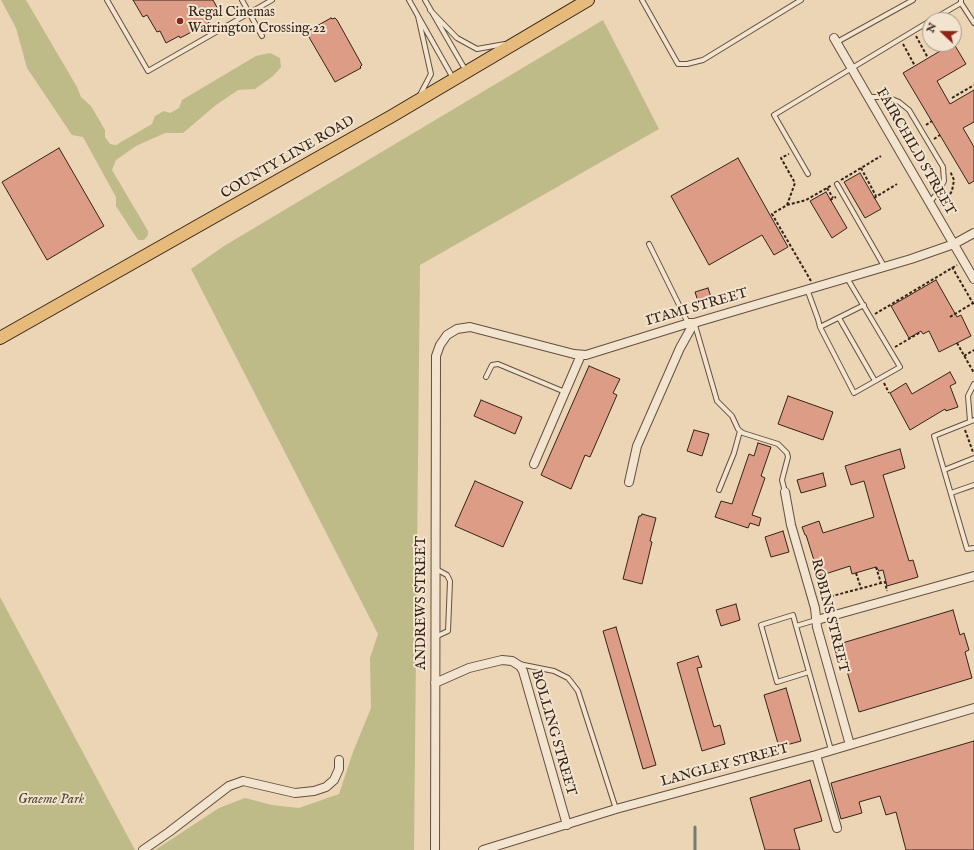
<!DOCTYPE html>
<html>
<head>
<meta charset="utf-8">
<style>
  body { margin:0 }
  #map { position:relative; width:974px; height:850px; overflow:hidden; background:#ebd5b5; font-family:"IM FELL English",serif }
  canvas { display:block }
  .north { position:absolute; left:922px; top:12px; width:40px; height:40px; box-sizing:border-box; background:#f2e4cf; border:1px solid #a79786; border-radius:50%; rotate:292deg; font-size:11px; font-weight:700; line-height:16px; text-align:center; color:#362318 }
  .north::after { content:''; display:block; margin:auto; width:14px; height:18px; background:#8f2418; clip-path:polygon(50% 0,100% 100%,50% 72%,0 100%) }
</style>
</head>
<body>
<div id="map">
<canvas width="974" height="850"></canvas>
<div class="north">N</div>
</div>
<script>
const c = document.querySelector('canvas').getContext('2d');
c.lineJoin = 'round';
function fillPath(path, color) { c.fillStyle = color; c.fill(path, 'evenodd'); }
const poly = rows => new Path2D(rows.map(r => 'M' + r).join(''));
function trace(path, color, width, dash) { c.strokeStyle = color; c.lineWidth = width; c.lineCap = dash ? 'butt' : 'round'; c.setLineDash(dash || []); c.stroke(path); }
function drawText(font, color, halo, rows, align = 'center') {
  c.font = font + ' "IM FELL English",serif'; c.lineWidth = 4; c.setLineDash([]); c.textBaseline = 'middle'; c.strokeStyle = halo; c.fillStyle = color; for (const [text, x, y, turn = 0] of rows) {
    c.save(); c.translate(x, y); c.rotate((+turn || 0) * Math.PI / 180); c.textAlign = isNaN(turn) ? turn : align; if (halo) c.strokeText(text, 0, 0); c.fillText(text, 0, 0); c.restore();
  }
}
fillPath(poly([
  [1,0,26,0,77,87,81,97,91,106,105,130,105,137,110,144,116,145,152,124,155,116,164,111,170,113,179,108,182,100,256,56,270,53,280,58,281,67,273,76,255,89,238,90,216,105,183,133,165,133,136,146,116,160,112,170,148,231,148,235,144,240,138,240,116,206,116,197,83,137,72,135,27,68,16,28],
  [603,20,659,129,420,265,414,850,155,850,219,808,245,798,272,805,299,808,339,794,353,752,371,708,370,658,378,634,191,269,224,246],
  [0,597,135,850,0,850]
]), '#bebb88');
trace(poly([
  [695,827,695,850]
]), '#717d70', 3);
const building = poly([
  [133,0,213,0,219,11,207,18,209,23,180,38,179,36,166,43,160,31,157,32,147,15,143,17,133,0],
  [331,18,332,19,335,18,337,20,362,65,360,67,361,68,335,82,306,32,331,18],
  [952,44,954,44,966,64,937,81,950,104,974,90,974,122,963,128,974,147,974,181,969,184,903,73,952,44],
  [59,148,104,226,47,260,2,182,59,148],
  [738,158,788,247,774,255,762,235,709,265,671,196,738,158],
  [860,173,881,209,865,218,844,182,860,173],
  [826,192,847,228,832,238,810,201,826,192],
  [936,280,957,317,961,315,971,336,939,352,929,331,923,334,921,331,909,338,891,306,936,280],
  [708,288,711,297,698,301,695,292,708,288],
  [589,366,620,379,613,393,617,395,590,457,585,455,571,489,541,475,589,366],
  [950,372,956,383,950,386,958,407,946,411,945,409,910,430,890,393,906,383,912,394,950,372],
  [788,396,833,412,823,440,778,424,788,396],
  [481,400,522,417,515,434,474,416,481,400],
  [694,430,709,434,702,456,687,451,694,430],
  [758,443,771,447,761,476,765,478,752,515,761,518,759,526,750,523,748,528,715,517,721,501,732,504,749,454,754,456,758,443],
  [900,449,905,468,883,475,909,561,913,560,918,577,887,586,883,570,879,571,876,567,852,574,850,566,819,576,806,535,805,535,802,527,819,521,823,533,874,517,864,481,851,485,845,466,900,449],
  [823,473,826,486,801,493,797,480,823,473],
  [475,481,523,502,503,547,455,526,475,481],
  [642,514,656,518,650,541,652,542,642,584,623,579,639,516,641,516,642,514],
  [783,531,789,552,771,557,765,537,783,531],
  [736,604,740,620,721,626,716,610,736,604],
  [953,610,960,635,964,633,969,650,965,652,972,678,859,712,839,644,953,610],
  [616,627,656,765,643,769,603,631,616,627],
  [698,656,702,667,697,668,714,727,720,725,725,744,702,751,677,663,698,656],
  [786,688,801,741,779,747,764,695,786,688],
  [974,741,974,850,906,850,896,812,886,815,880,796,859,802,862,813,841,819,831,783,974,741],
  [810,780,822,821,794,829,800,850,765,850,750,798,810,780]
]);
fillPath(building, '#dd9c85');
trace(building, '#362318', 1);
const lane = poly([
  [107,0,148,71,272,0],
  [242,0,262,36],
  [409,0,453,78],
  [425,0,466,71],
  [642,0,678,64,687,64,703,60,801,0],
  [961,3,974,23],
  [430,10,457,38,477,49,505,44],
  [418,16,431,74,420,95],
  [932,20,961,3,961,0],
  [837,42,913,0],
  [868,97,886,97,892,99,899,102,909,110,943,167,944,181,939,191,930,202],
  [808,174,774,115,930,21],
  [837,184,884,266],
  [649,244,688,323],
  [807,289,818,319,820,327,854,393,900,367,847,278],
  [839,318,875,381],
  [695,325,717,401,732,416,738,429,740,431,743,433,778,444,787,453,788,457,782,480,785,492],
  [820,327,864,305],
  [486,377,492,365,498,364,565,392],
  [974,420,934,436,967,549,974,548],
  [970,421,968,396,974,384],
  [944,470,974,458],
  [719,490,734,453,740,431],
  [951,493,974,485],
  [796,626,816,620],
  [435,637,448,631,450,581,447,575,436,569],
  [519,664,554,671,568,678,575,687,578,691,616,809],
  [809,672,777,682,761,625,793,615,796,626,831,750]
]);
const street = poly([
  [834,38,974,279],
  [534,464,581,355],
  [629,482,637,446,680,348,694,323],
  [785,492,791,525,815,608,817,627,850,745],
  [817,620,974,576],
  [435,683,469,668,502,660,512,661,520,666,523,671,567,825],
  [816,755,837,828],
  [143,850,169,832,229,786,243,781,295,793,314,791,326,787,334,780,339,769,339,760],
  [435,850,436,356,440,345,447,335,457,329,470,327,574,354,586,355,689,323,694,323,911,259,954,244,974,233],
  [483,850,616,809,816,755,974,708]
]);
const primary = poly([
  [0,338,392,116,588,0]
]);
trace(lane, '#63503f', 6);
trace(street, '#63503f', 10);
trace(primary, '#362318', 14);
trace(poly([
  [916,36,928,58],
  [903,44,915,66],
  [952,98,974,85],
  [926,125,932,121],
  [934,139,940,135],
  [861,168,876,196],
  [841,180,881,156],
  [827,188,833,198],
  [874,198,897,184],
  [830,200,836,197],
  [787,205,795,183,781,158,789,154],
  [941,206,945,202,952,191,954,180,950,171],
  [952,267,974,305],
  [811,281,772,214,787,205,806,200,832,185],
  [875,314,957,265],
  [950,317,973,303],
  [957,343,974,373],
  [895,347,921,332],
  [964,356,974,350],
  [884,383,889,393],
  [965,430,973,452],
  [876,567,881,583],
  [856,573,861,588],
  [821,599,885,582,887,591]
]), '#362318', 2, [3, 2]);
trace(lane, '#f2e4cf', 4);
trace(street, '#f2e4cf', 8);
trace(primary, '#e6ba7a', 12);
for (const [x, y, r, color] of [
  [180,21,4,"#8f2418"]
]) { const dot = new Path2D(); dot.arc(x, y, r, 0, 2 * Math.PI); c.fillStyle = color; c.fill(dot); trace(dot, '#f2e4cf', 1.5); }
drawText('14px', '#362318', '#f2e4cf', [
  ["Regal Cinemas",188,13],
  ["Warrington Crossing 22",188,29]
], 'left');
drawText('14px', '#362318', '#f2e4cf', [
  ["FAIRCHILD STREET",915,152,60],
  ["COUNTY LINE ROAD",288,158,-30],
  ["ITAMI STREET",697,308,-16],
  ["ANDREWS STREET",422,603,-90],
  ["ROBINS STREET",829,616,76],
  ["BOLLING STREET",553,733,74],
  ["LANGLEY STREET",725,766,-15]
]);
drawText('italic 14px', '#584934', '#f2e4cf', [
  ["Graeme Park",51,800]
]);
</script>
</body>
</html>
